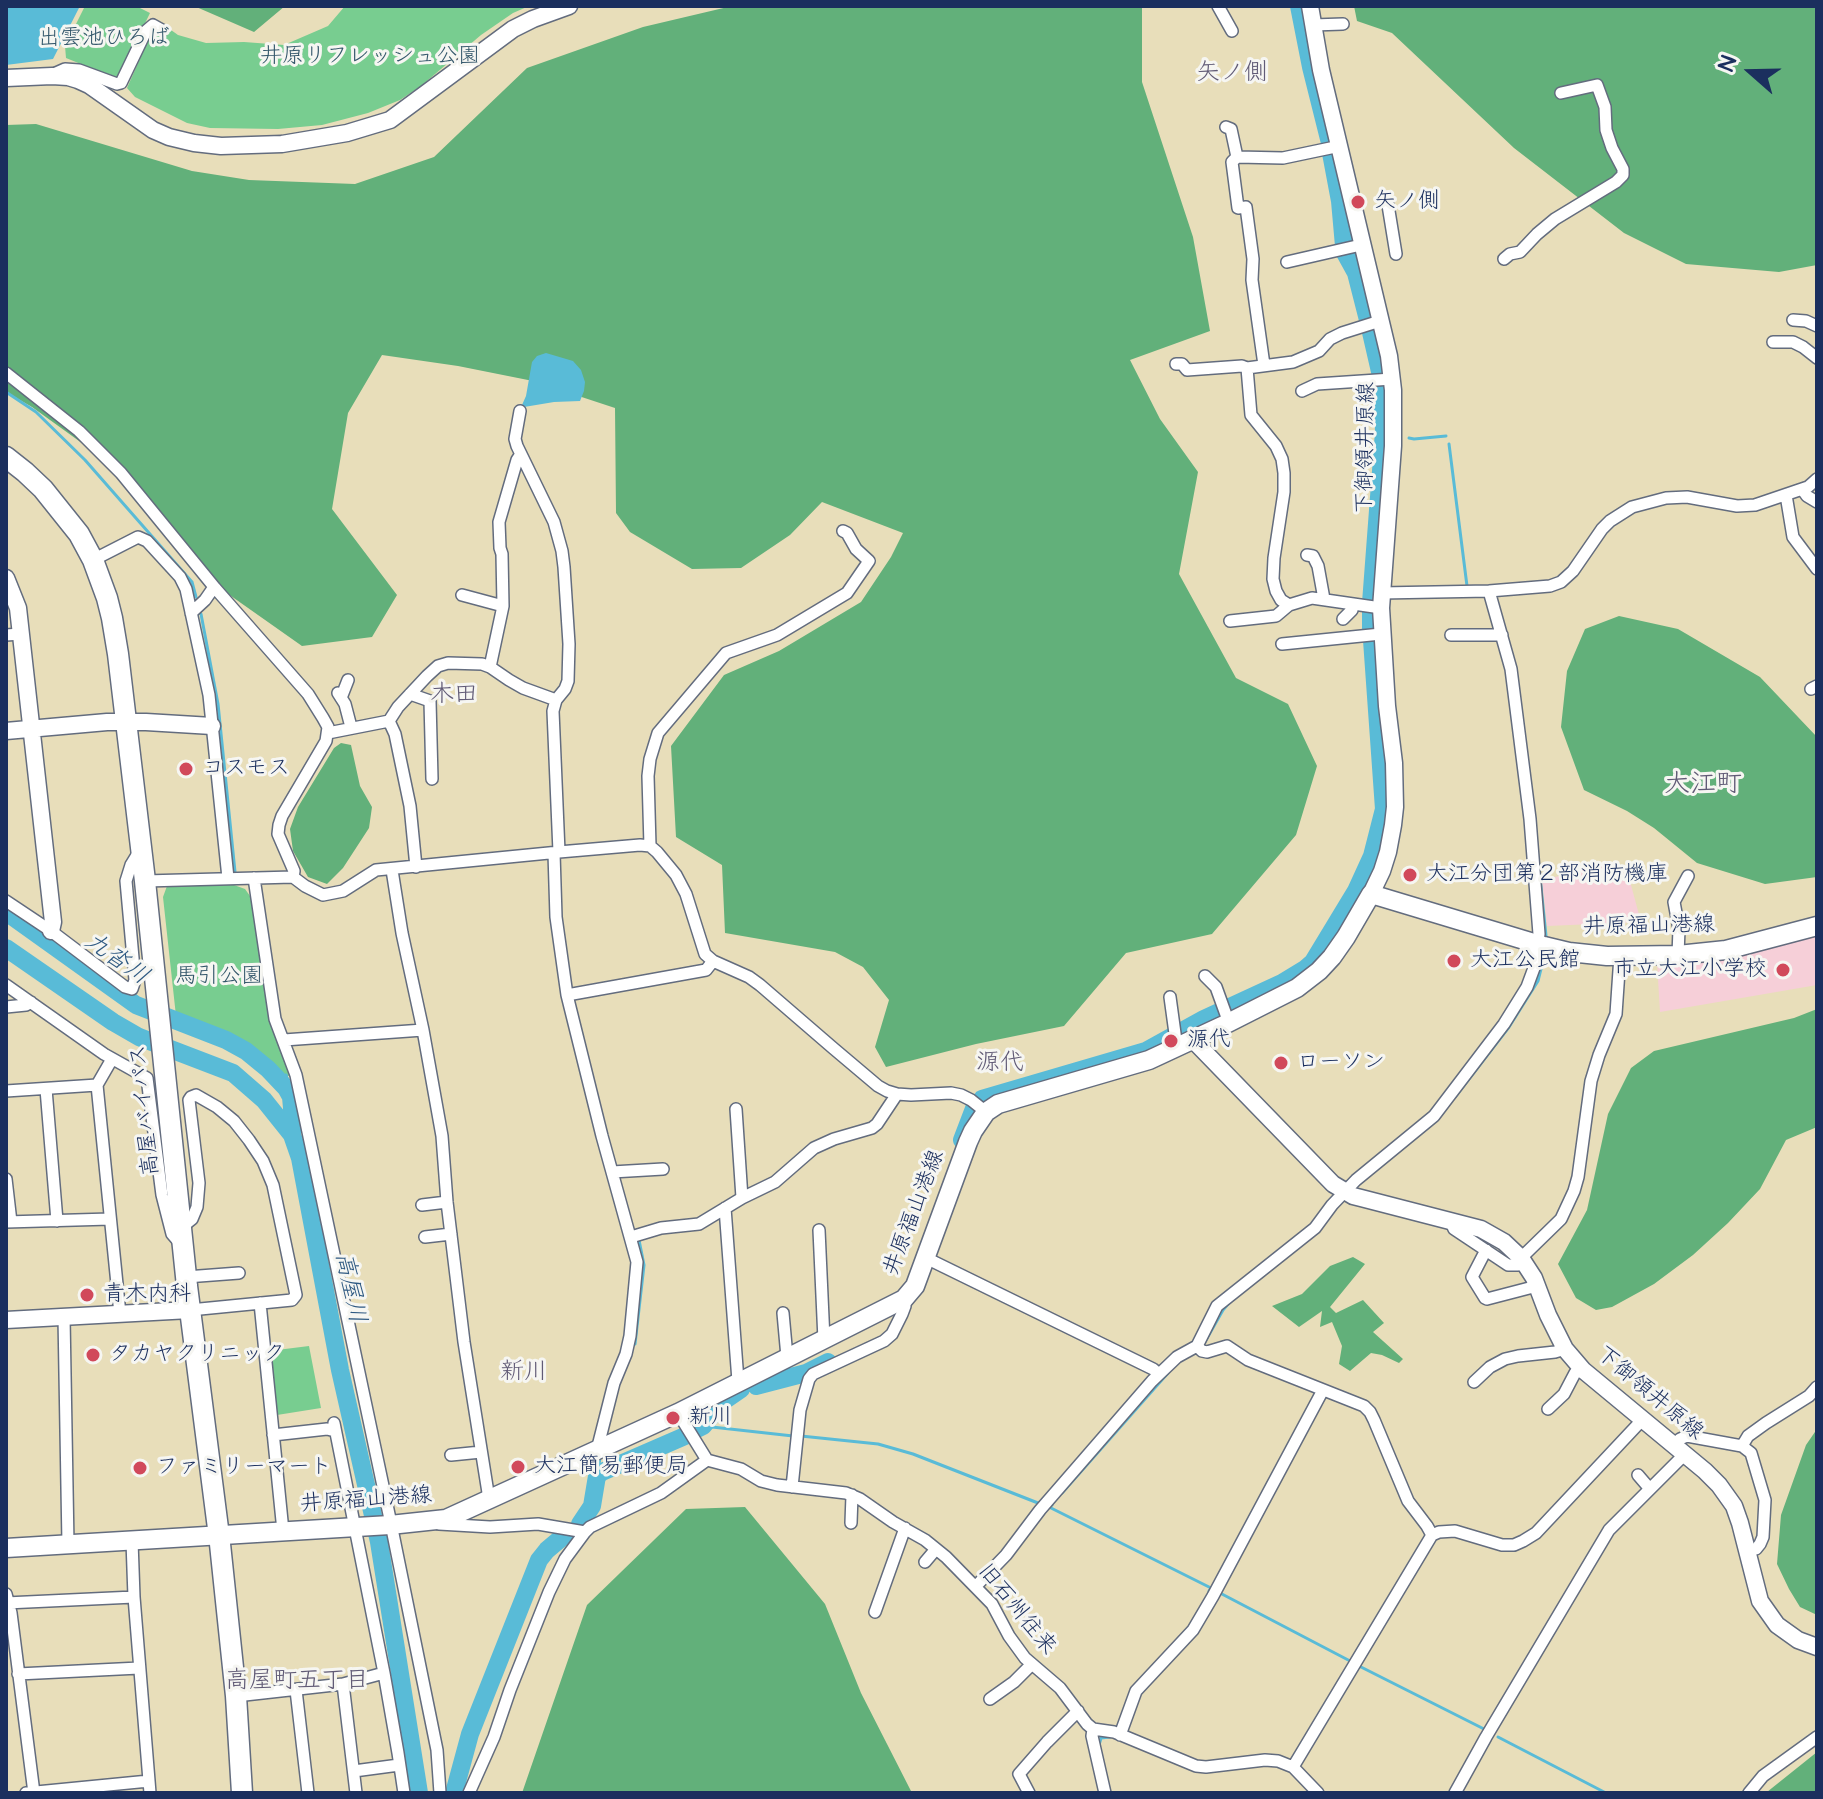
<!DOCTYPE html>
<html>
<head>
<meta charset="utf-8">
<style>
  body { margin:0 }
  #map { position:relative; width:1823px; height:1799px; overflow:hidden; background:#e8deba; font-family:"Architects Daughter",sans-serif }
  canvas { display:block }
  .frame { position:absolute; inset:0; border:8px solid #1b2f5e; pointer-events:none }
  .north { position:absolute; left:1711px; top:32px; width:80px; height:80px; -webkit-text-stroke:6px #f6f6f2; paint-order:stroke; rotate:290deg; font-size:22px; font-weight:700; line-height:32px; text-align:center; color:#1b2f5e }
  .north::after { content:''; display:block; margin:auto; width:28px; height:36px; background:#1b2f5e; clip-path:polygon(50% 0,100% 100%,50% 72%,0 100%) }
</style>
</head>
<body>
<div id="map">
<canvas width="1823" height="1799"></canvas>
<div class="frame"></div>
<div class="north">N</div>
</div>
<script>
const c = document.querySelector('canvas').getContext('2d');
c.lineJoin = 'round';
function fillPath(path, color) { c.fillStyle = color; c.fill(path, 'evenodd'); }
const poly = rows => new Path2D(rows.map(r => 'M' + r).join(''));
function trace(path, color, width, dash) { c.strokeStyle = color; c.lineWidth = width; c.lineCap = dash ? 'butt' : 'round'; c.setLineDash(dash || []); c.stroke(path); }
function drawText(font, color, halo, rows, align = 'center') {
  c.font = font + ' "Architects Daughter","Klee One",sans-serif'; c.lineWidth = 6; c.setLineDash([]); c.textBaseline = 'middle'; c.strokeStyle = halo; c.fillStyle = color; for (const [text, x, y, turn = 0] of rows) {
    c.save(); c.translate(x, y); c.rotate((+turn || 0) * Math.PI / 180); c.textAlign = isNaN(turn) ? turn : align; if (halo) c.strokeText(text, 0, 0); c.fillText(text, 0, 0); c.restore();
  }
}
fillPath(poly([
  [1606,862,1623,872,1631,885,1641,922,1547,926,1542,881],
  [1817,935,1817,985,1660,1012,1657,962]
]), '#f6cfd8');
fillPath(poly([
  [85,6,136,6,150,13,118,79,66,58,65,46],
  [345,6,529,6,513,13,481,35,421,86,400,100,368,113,322,125,278,129,210,128,187,123,135,97,127,88,157,20,178,35,206,43,244,42,284,45,328,26],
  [234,885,245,889,255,903,278,1041,290,1075,283,1079,270,1063,243,1043,176,1016,163,897,167,886],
  [309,1346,321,1408,277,1415,269,1351]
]), '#78cd90');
fillPath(poly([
  [194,6,285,6,254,32],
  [732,6,1142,6,1142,82,1193,237,1210,331,1130,360,1160,419,1198,472,1179,574,1236,678,1288,704,1317,766,1296,835,1212,934,1126,953,1064,1026,976,1044,886,1067,875,1047,889,1000,863,967,835,952,725,933,722,865,676,837,671,746,724,675,779,651,861,602,891,557,903,533,822,502,790,535,741,568,692,569,630,532,616,513,615,408,533,381,458,366,382,355,348,413,332,509,397,595,372,637,302,646,214,584,122,472,32,407,6,392,6,125,36,124,192,171,249,180,355,184,434,157,527,68,643,27],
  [1354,6,1817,6,1817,265,1779,272,1686,264,1624,233,1514,148,1392,33,1357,21],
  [1619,616,1678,629,1760,677,1817,737,1817,877,1765,884,1697,863,1654,828,1627,811,1584,790,1561,727,1567,671,1585,629],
  [341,743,351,745,360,786,372,807,369,828,343,868,327,884,308,877,293,851,290,829,298,807,334,748],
  [1817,1009,1817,1127,1786,1140,1760,1189,1728,1223,1693,1255,1654,1284,1612,1307,1596,1310,1576,1298,1558,1264,1587,1210,1608,1114,1631,1068,1654,1051,1794,1018],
  [1353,1257,1365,1264,1330,1307,1336,1313,1363,1300,1384,1323,1373,1332,1403,1359,1399,1363,1382,1355,1371,1353,1350,1371,1339,1364,1342,1346,1332,1322,1320,1327,1322,1311,1299,1327,1272,1306,1302,1294,1330,1266],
  [1817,1429,1817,1615,1800,1607,1789,1589,1777,1564,1781,1515,1806,1445],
  [745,1507,825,1604,861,1693,912,1793,522,1793,587,1605,686,1509],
  [1817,1752,1817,1793,1766,1793,1767,1792]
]), '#62b07a');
fillPath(poly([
  [6,6,80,6,53,59,6,65],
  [546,353,573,361,581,370,585,382,584,391,580,401,554,402,524,407,522,405,526,396,532,362,537,356]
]), '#59bbd7');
trace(poly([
  [6,392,36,412,85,460,192,582,196,597],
  [1409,438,1414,439,1446,436],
  [1449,444,1467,586],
  [201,614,218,704,235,872],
  [1538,858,1546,936],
  [286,1075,290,1088,291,1097],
  [1455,1097,1509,1027,1538,981,1544,957],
  [1382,1165,1432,1124],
  [635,1344,644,1265,639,1240],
  [1202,1347,1223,1310,1229,1303],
  [703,1426,793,1436],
  [801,1436,878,1444,913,1454,1038,1503],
  [597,1476,600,1458],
  [1062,1493,1168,1373],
  [1052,1505,1049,1507,1211,1588,1209,1591],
  [1220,1593,1352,1662],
  [1359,1666,1484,1729],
  [1498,1737,1606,1793],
  [1099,1745,1101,1738,1110,1737]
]), '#59bbd7', 3);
trace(poly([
  [1299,6,1311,67,1330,143],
  [1331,153,1340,201,1344,246],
  [1345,253,1356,273,1368,320],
  [1370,328,1381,376,1384,431,1371,603],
  [1371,612,1371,632],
  [6,912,136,1005,226,1040,246,1051,268,1069,286,1088,291,1097,292,1108,292,1135],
  [6,948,113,1022,139,1037,233,1073,264,1100,292,1135,300,1158,340,1370,379,1542,419,1793],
  [982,1099,1146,1051,1204,1019,1282,983,1305,969,1313,962,1356,891,1372,856,1384,809,1372,640],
  [962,1140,975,1106],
  [756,1386,806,1373,828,1362],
  [695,1430,703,1426,725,1400,741,1389],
  [580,1524,592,1506,597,1476,602,1472,685,1436],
  [454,1793,470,1734,539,1560,547,1550,566,1534]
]), '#59bbd7', 18);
const street = poly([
  [1218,6,1232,31],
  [1313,25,1343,24],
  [56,73,65,69,79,70,117,84,121,83,146,31,153,25,162,30],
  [1226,127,1231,129,1237,157,1232,162,1238,208,1246,207,1253,259,1252,280,1264,365],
  [1237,157,1283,158,1340,146],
  [1388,205,1396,254],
  [1504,259,1510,254,1520,252,1537,234,1555,219,1616,182,1623,175,1623,169,1612,148,1606,130,1605,107,1597,85,1561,93],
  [1287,262,1361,245],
  [1793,320,1806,321,1817,326],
  [1773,342,1793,342,1803,347,1817,358],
  [1176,364,1182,364,1187,370,1242,366,1247,368,1293,362,1319,351,1330,339,1342,333,1380,321],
  [1247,368,1251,415,1276,446,1282,459,1284,473,1284,492,1274,558,1273,579,1276,591,1281,600,1289,605],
  [6,373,79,431,121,473,215,588,308,694,323,718,328,727,326,741,282,816,279,825,278,834,294,871,293,877],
  [1302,391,1317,384,1392,379],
  [520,411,515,439,517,446,554,522,562,551,564,567,569,644,568,681,565,689,556,700,553,711,559,852],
  [1802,489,1807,496,1817,502],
  [1786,495,1793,537,1817,569],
  [1307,555,1313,556,1318,566,1324,599],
  [93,560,138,537,147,541,180,577,186,589,209,695,228,878],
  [1381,593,1489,591,1550,586,1561,582,1573,571,1602,529,1610,521,1632,507,1666,498,1687,497,1737,506,1755,505,1808,487,1817,479],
  [462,595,503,606],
  [191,613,205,600,214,587],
  [1343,619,1352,610,1353,604],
  [1230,621,1276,616,1289,605,1312,598,1381,608],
  [6,635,21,634],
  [1451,635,1502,635],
  [1282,644,1381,634],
  [490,667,503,606,502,554,500,548,499,522,517,460,521,454],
  [1811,689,1817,686],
  [338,693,345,704,351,727],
  [410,694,430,701,432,779],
  [341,698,348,680],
  [389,721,395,734,410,806,416,867],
  [328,733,389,721,398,707,427,676,438,666,448,663,482,664,490,667,509,680,523,688,556,700],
  [650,846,648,776,650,759,658,733,726,653,777,635,847,593,869,561,856,549,847,533,843,531],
  [554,853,556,917,567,995,602,1136,637,1262,630,1336,626,1354,614,1383,597,1450],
  [392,870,402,933,423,1030,442,1136,447,1202,464,1342,489,1499],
  [254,878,275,1019,296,1075,390,1519,437,1750,440,1793],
  [145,881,293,877,305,886,323,895,343,891,376,870,559,852,640,845,650,846,657,852,676,875,686,894,705,954,713,961,749,977,760,985,833,1048,878,1086,887,1091,897,1094,911,1095,951,1093,961,1095,971,1100,986,1112],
  [6,901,51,931,125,987,132,989,135,980,126,881,131,865,139,852],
  [1678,955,1679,929,1674,902,1688,876],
  [1205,976,1216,987,1229,1023],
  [6,985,104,1054,147,1078,162,1195,172,1234,178,1241],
  [567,995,706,970,713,961],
  [1170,997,1177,1048],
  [6,1007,26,1005,31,1002],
  [284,1040,423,1030],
  [97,1085,112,1059],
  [46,1089,57,1221],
  [6,1091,97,1085,120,1314],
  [736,1109,742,1198],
  [612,1172,663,1169],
  [6,1179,11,1222],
  [422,1205,447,1202],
  [725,1208,738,1381],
  [6,1222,110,1219],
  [1451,1222,1454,1229,1508,1265,1518,1265,1523,1261],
  [182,1227,192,1219,197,1207,199,1183,189,1100,191,1097,196,1095,217,1107,234,1121,249,1140,263,1161,273,1185,296,1295,292,1300,190,1310],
  [819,1230,824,1340],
  [425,1237,451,1234],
  [631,1237,661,1228,699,1224,742,1198,775,1182,814,1148,834,1139,872,1128,877,1124,897,1094],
  [1486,1250,1472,1277,1485,1298,1487,1299,1537,1286],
  [926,1258,1153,1369,1159,1374],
  [1521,1258,1561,1219,1574,1191,1578,1177,1591,1081,1599,1055,1616,1014,1620,956],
  [186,1277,239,1273],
  [260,1303,283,1531],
  [783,1313,787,1357],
  [64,1317,68,1544],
  [1197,1346,1202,1351,1207,1352,1227,1346,1248,1360,1364,1406,1370,1412,1374,1420,1408,1501,1427,1526,1432,1535],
  [1474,1382,1490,1367,1505,1359,1518,1356,1555,1352,1565,1349],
  [1548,1409,1564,1394,1575,1373,1583,1370],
  [678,1413,707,1460],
  [334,1423,384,1673,398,1753,404,1793],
  [273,1435,327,1429,335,1431],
  [1674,1445,1680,1439,1687,1436,1742,1446],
  [1742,1446,1751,1453,1765,1500,1763,1537,1760,1544,1756,1549,1747,1551],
  [1742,1446,1748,1436,1766,1423,1809,1396,1817,1387],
  [451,1455,481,1452],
  [1638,1475,1650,1489],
  [792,1487,800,1410,809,1379,813,1374,884,1341,892,1334,902,1314,905,1306,904,1299],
  [851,1523,852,1495],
  [439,1524,490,1527,538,1524,585,1532,590,1527,661,1493,707,1460,741,1469,761,1481,777,1485,846,1493,860,1499,893,1522,925,1540,946,1557,992,1604,1009,1636,1025,1658,1060,1688,1087,1724,1093,1729,1114,1732,1196,1766,1206,1767,1265,1760,1278,1761,1293,1767,1318,1793],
  [132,1541,134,1597,150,1793],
  [925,1562,936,1549],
  [976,1586,1006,1555,1040,1510,1152,1381,1177,1357,1197,1346,1217,1306,1315,1228,1332,1205,1356,1180,1434,1116,1504,1024,1527,987,1534,968,1539,934,1530,819,1511,669,1489,591],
  [6,1594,11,1613,34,1793],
  [6,1603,134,1597],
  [875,1612,905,1528],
  [18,1674,139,1668],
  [343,1684,356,1793],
  [296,1690,308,1793],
  [236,1696,343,1684,384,1673],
  [990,1699,1014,1682,1031,1665],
  [1093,1729,1092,1736,1105,1793],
  [1120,1735,1136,1691,1193,1630,1213,1596,1323,1390],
  [1293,1767,1432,1535,1439,1532,1455,1531,1502,1545,1514,1545,1523,1541,1536,1533,1643,1419],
  [354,1771,399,1765],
  [26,1793,149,1781],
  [469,1793,494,1737,510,1690,549,1592,565,1559,585,1532],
  [1029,1793,1019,1774,1047,1742,1078,1711],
  [1455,1793,1486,1737,1609,1530,1685,1454],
  [1749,1793,1763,1776,1817,1737]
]);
const secondary = poly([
  [1310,6,1321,70,1389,356,1393,390,1393,446,1381,608,1387,706,1394,763,1395,807,1393,825,1388,852,1382,871,1371,894],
  [6,78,52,76,68,77,78,80,89,85,153,130,169,137,194,143,221,146,282,144,347,133,390,120,513,29,533,19,569,6],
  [6,578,18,608,53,922,51,931],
  [6,731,107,722,146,722,212,726],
  [1193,1040,1333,1184,1353,1196,1361,1198,1481,1229,1504,1242,1521,1258,1534,1278,1548,1315,1565,1349,1583,1370,1705,1471,1719,1485,1734,1506,1740,1523,1760,1601,1777,1625,1798,1640,1817,1647],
  [6,1320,190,1310]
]);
const primary = poly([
  [6,1548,390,1525,446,1519,678,1413,904,1299,915,1286,968,1142,973,1131,986,1112,998,1104,1149,1060,1222,1026,1297,988,1319,971,1332,957,1346,937,1371,894,1544,946,1569,952,1607,956,1678,955,1726,950,1817,926]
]);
const highway = poly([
  [6,457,25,472,43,489,79,534,93,560,107,598,112,618,118,654,145,881,187,1286,220,1544,236,1696,242,1793]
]);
trace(street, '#636c7e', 14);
trace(secondary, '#636c7e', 19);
trace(primary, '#636c7e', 21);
trace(highway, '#636c7e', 23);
trace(street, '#fff', 11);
trace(secondary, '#fff', 16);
trace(primary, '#fff', 18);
trace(highway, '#fff', 20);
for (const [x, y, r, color] of [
  [1358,202,8,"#d1495b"],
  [186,769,8,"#d1495b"],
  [1410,875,8,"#d1495b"],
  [1454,961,8,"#d1495b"],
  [1783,970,8,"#d1495b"],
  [1171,1041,8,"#d1495b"],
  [1281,1063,8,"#d1495b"],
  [87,1295,8,"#d1495b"],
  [93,1355,8,"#d1495b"],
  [673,1418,8,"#d1495b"],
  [518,1467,8,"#d1495b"],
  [140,1468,8,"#d1495b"]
]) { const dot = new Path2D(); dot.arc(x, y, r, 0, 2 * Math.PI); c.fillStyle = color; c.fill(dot); trace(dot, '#f6f6f2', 3); }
drawText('22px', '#32566a', '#f6f6f2', [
  ["出雲池ひろば",104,39],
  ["井原リフレッシュ公園",370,57],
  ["馬引公園",219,977]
]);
drawText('22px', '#1b2f5e', '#f6f6f2', [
  ["矢ノ側",1374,202],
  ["コスモス",202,769],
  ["大江分団第２部消防機庫",1426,875],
  ["大江公民館",1470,961],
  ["市立大江小学校",1767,970,"right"],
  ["源代",1187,1041],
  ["ローソン",1297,1063],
  ["青木内科",103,1295],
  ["タカヤクリニック",109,1355],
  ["新川",689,1418],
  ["大江簡易郵便局",534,1467],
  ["ファミリーマート",156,1468]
], 'left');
drawText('22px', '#1b2f5e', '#f6f6f2', [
  ["下御領井原線",1367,448,-89],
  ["井原福山港線",1649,927,-1],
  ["高屋バイパス",146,1110,-96],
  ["井原福山港線",915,1213,-69],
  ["下御領井原線",1649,1394,40],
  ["井原福山港線",366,1501,-4],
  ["旧石州往来",1016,1610,51]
]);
drawText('24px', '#615b76', '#f6f6f2', [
  ["矢ノ側",1232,74],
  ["木田",454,696],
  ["源代",1000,1064],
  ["新川",524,1373],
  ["高屋町五丁目",297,1682]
]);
drawText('italic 24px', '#2e5982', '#f6f6f2', [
  ["九沓川",116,960,35],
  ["高屋川",349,1288,78]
]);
drawText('26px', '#615b76', '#f6f6f2', [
  ["大江町",1703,786]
]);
</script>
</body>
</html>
